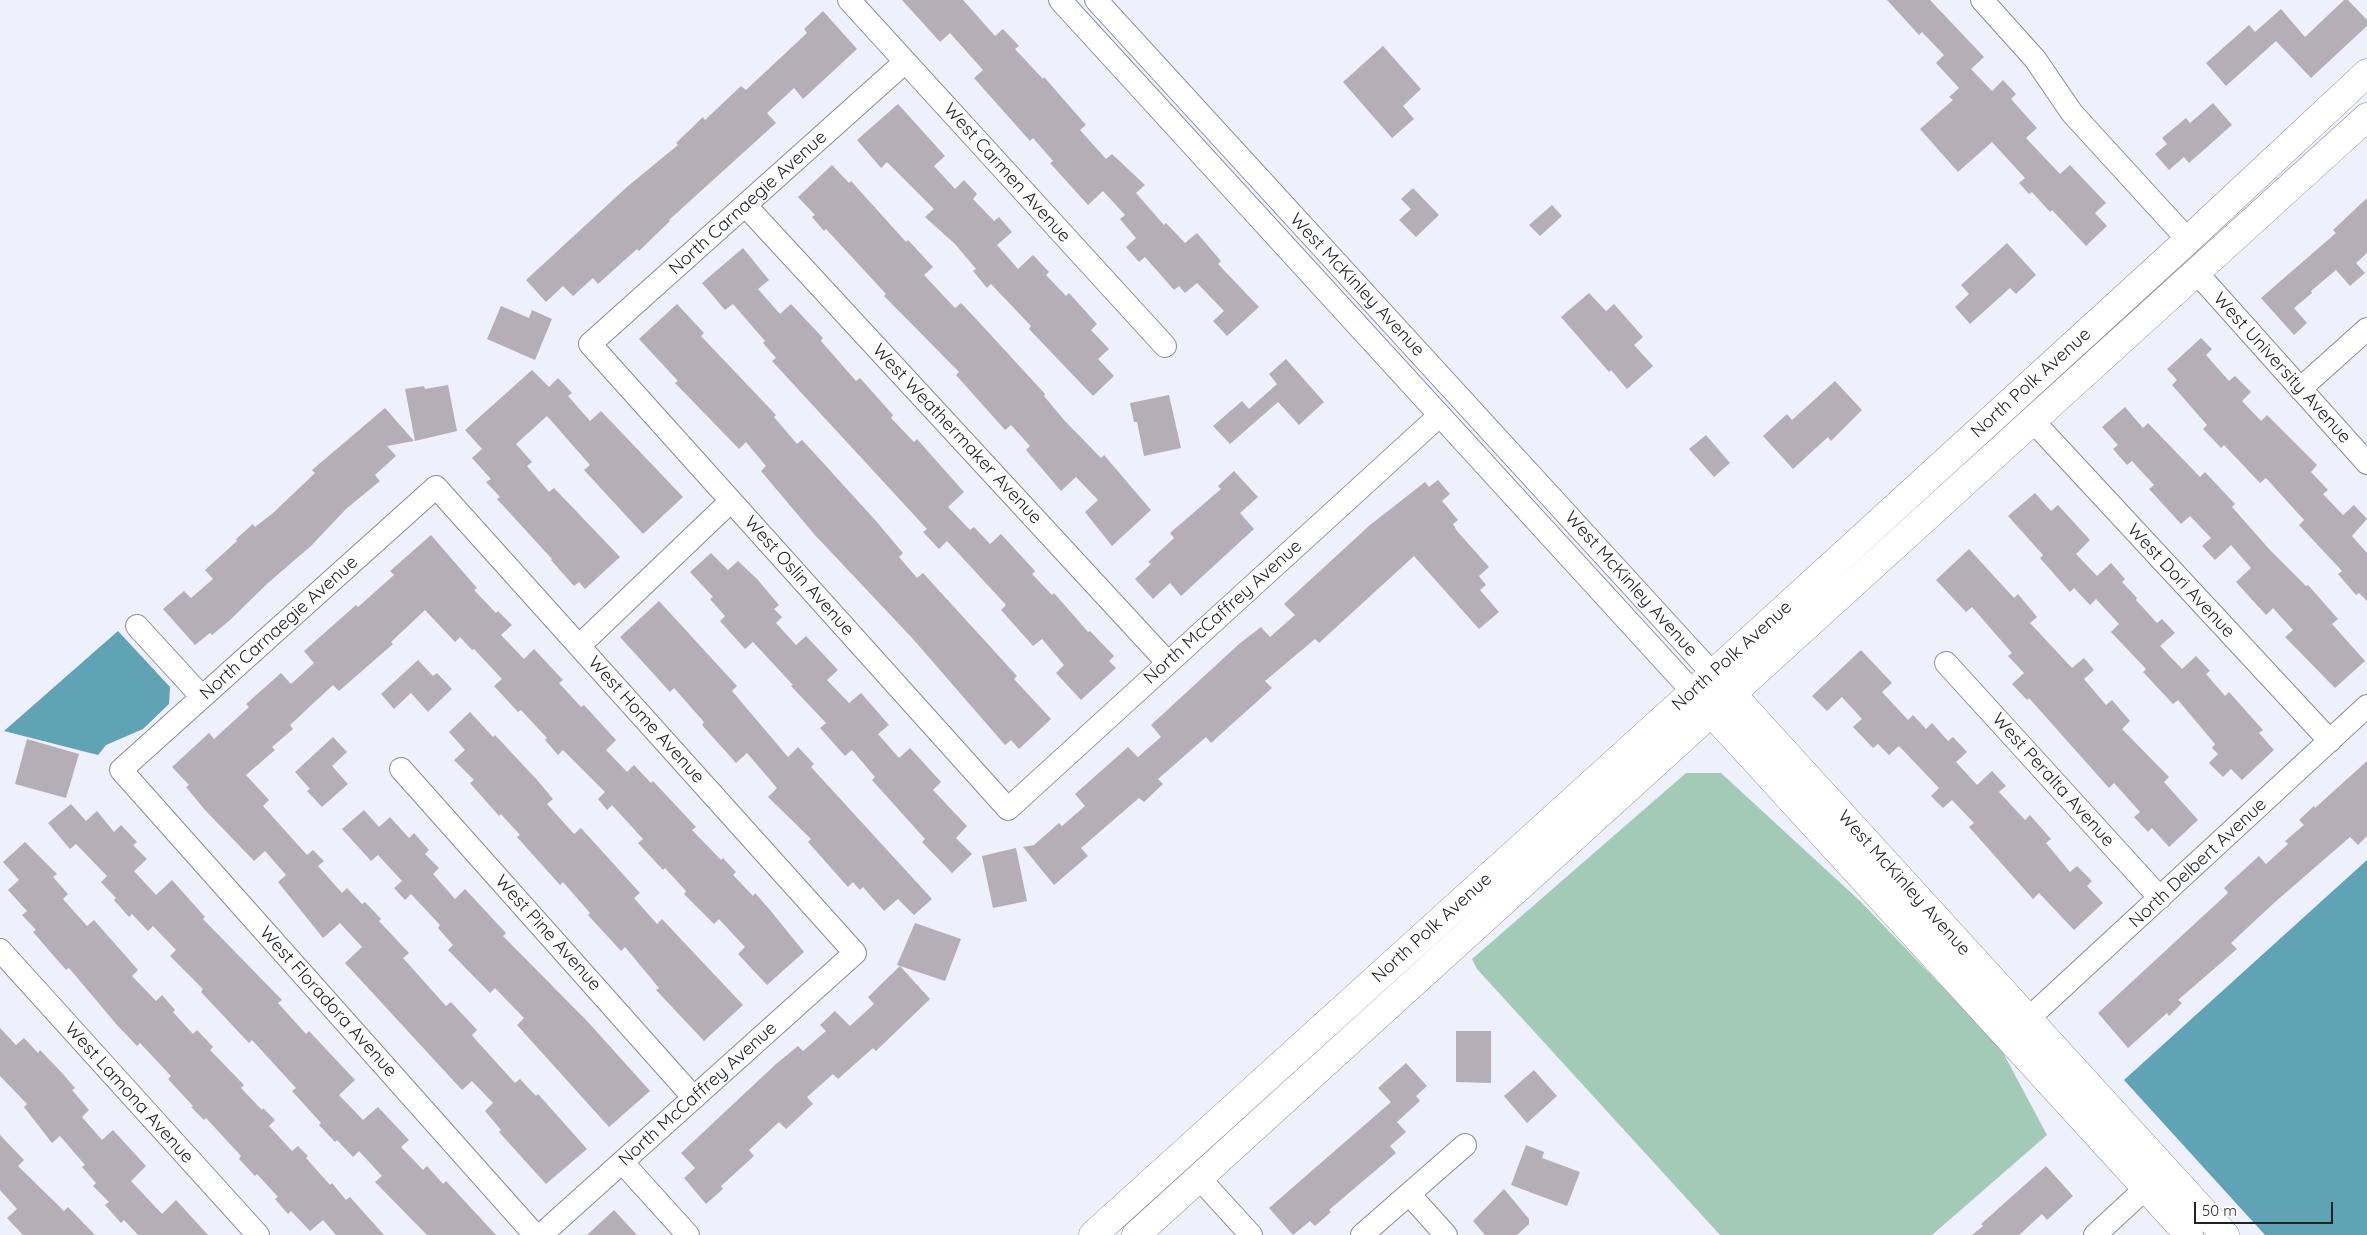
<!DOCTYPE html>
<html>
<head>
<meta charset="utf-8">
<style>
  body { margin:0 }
  #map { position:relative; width:2367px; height:1235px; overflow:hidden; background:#eef0fb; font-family:Quicksand,sans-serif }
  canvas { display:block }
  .scale { position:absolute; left:2194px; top:1202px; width:139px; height:22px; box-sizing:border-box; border:2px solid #212225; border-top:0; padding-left:6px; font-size:15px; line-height:18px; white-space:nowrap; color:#212225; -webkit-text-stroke:4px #fff; paint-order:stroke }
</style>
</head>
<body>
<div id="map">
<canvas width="2367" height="1235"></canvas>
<div class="scale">50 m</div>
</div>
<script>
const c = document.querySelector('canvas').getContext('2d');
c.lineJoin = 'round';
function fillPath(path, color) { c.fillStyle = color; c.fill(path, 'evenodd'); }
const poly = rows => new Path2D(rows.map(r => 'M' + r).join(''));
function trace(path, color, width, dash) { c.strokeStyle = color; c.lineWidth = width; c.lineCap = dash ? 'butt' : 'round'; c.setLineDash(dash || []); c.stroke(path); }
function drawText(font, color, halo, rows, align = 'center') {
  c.font = font + ' Quicksand,sans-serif'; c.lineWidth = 4; c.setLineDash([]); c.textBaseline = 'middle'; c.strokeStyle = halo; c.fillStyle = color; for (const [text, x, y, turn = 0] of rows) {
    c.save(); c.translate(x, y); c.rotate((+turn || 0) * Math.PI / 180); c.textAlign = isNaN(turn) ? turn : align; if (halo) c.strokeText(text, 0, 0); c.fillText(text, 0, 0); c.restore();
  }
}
fillPath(poly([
  [1686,773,1721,773,1861,902,2000,1047,2047,1135,1932,1235,1720,1235,1477,969,1472,959]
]), '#a3cab7');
fillPath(poly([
  [118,631,170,687,169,704,143,729,106,745,98,755,4,731],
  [2367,860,2367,1235,2265,1235,2124,1080]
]), '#5fa3b4');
fillPath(poly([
  [902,0,963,0,995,36,1003,29,1019,46,1015,49,1043,79,1044,77,1086,125,1080,130,1106,159,1112,154,1145,185,1136,193,1164,225,1166,223,1185,243,1197,233,1221,261,1218,264,1259,307,1227,336,1213,321,1224,311,1197,283,1185,293,1179,286,1174,290,1145,257,1139,262,1126,247,1136,238,1120,219,1125,215,1103,191,1088,205,1050,163,1053,161,1033,138,1030,141,974,78,983,70,950,33,940,42],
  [1887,0,1930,0,1984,57,1971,69,1992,91,2003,80,2016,94,2011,99,2037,128,2026,138,2060,174,2070,165,2106,203,2095,213,2107,226,2086,246,2052,210,2050,212,2032,192,2029,194,2019,183,2025,178,1992,142,1958,172,1920,129,1953,100,1949,97,1959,88,1936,63,1944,55,1922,32,1919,35],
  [2344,0,2348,0,2367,20,2367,26,2311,78,2276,41,2226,86,2206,63,2249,25,2255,32,2281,9,2305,37],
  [823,11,857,49,803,99,794,88,767,113,776,123,669,220,670,221,639,251,637,249,598,284,593,278,573,296,563,286,546,302,526,280,628,186,678,145,676,143,703,117,705,120,741,86,746,90,807,33,804,29],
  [1383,46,1421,89,1403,106,1414,119,1392,138,1343,82],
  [2213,103,2232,125,2189,163,2184,157,2169,170,2155,154,2167,144,2162,138,2186,118,2190,123],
  [898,104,945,156,934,166,955,189,964,180,977,194,973,199,994,221,999,217,1012,232,997,245,1018,269,1033,255,1049,272,1046,275,1066,296,1069,293,1097,324,1091,330,1109,349,1098,359,1114,376,1093,396,1029,329,1031,326,991,284,987,288,973,271,976,269,955,244,925,217,934,209,887,162,881,168,857,140],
  [832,165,849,183,851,181,906,242,908,240,933,267,924,275,939,291,955,308,961,303,978,321,1045,394,1044,396,1064,420,1101,458,1104,455,1151,510,1112,546,1085,512,1098,500,1076,477,1061,491,1026,450,1030,446,1011,425,1005,430,956,375,959,372,884,296,886,294,826,229,824,231,812,217,815,215,798,197],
  [1413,188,1439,215,1416,237,1399,220,1411,209,1401,199],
  [2367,198,2367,253,2356,263,2365,273,2350,286,2336,270,2311,291,2312,293,2294,308,2307,323,2294,335,2261,298,2336,233,2333,230],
  [1552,205,1562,216,1540,236,1529,225],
  [2007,243,2036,275,2016,294,2010,288,1970,324,1955,307,1969,294,1961,285],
  [743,248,769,280,758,289,780,314,791,304,823,338,821,341,856,381,860,378,893,415,891,418,914,442,917,439,964,492,948,507,970,530,974,527,990,544,1001,534,1035,571,1032,574,1052,595,1054,593,1088,632,1090,631,1114,656,1109,661,1116,668,1081,700,1056,673,1064,665,1042,639,1033,646,1001,610,1006,605,947,541,939,549,923,532,927,529,772,361,776,358,763,343,765,341,733,304,725,310,702,283],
  [1589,293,1606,311,1614,304,1643,337,1634,345,1653,366,1627,389,1611,370,1609,372,1561,317],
  [677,304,704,333,701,336,776,415,774,417,797,444,802,440,805,443,876,521,903,553,899,557,917,578,923,573,1017,676,1014,679,1051,719,1019,749,1011,740,1005,745,913,639,814,534,761,471,766,466,746,442,739,449,675,383,678,381,639,339],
  [501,306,529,318,532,310,552,319,535,360,487,339],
  [2201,338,2212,349,2206,355,2229,381,2235,376,2251,392,2242,401,2261,421,2267,415,2317,465,2311,472,2328,490,2323,494,2343,515,2354,505,2367,519,2352,536,2367,553,2367,601,2359,593,2356,595,2338,574,2342,571,2299,525,2304,520,2266,478,2260,483,2224,445,2221,448,2203,429,2207,425,2172,385,2177,380,2167,369],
  [1286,359,1324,402,1299,425,1278,402,1230,444,1213,426,1242,401,1249,409,1277,384,1269,374],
  [532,370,549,387,558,378,572,393,568,396,590,421,601,411,683,497,643,534,584,470,590,465,547,416,516,444,532,462,527,466,549,492,554,488,620,557,585,589,579,582,574,586,551,560,552,559,497,499,500,497,486,482,491,479,472,458,482,449,465,430],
  [1835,381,1862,410,1831,441,1828,437,1793,469,1763,436,1787,414,1792,420],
  [448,385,457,431,415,441,405,389,424,386,425,389],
  [1169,395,1181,448,1144,456,1137,422,1134,422,1130,403],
  [2125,407,2143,428,2148,423,2200,477,2205,472,2235,504,2232,507,2270,550,2306,586,2308,585,2338,619,2332,624,2365,661,2335,688,2285,637,2293,630,2273,608,2266,615,2236,582,2251,568,2231,545,2215,560,2202,546,2211,538,2190,516,2181,524,2149,489,2154,485,2132,461,2127,465,2113,449,2118,445,2102,427],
  [385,408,414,441,387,446,396,456,375,475,380,481,346,509,311,546,268,583,230,620,212,635,210,633,195,645,163,609,184,591,191,598,213,579,205,570,237,541,236,539,253,524,255,527,273,513,315,473,312,470],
  [1706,435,1730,463,1714,477,1689,449],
  [1234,471,1258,497,1240,513,1254,529,1181,596,1170,583,1153,599,1135,579,1151,564,1148,562,1174,538,1170,533,1221,489,1218,486],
  [1438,480,1450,494,1442,501,1458,520,1453,524,1457,531,1489,567,1479,576,1486,585,1480,590,1499,612,1479,629,1414,556,1319,643,1315,639,1265,681,1272,688,1211,743,1206,737,1158,779,1163,784,1144,802,1139,798,1081,848,1088,856,1054,885,1023,847,1034,845,1059,823,1062,826,1085,806,1075,794,1128,747,1138,757,1161,737,1151,725,1239,644,1261,627,1270,637,1295,615,1284,604,1370,525,1425,482,1429,487],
  [2035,493,2051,511,2058,505,2090,540,2076,554,2097,576,2111,563,2125,579,2122,582,2137,598,2136,600,2157,623,2162,619,2175,633,2160,646,2182,669,2196,656,2210,671,2206,674,2225,696,2229,692,2263,730,2259,733,2274,750,2242,780,2231,769,2223,777,2209,763,2218,754,2212,748,2215,744,2178,700,2173,704,2143,672,2146,669,2111,632,2119,624,2096,599,2090,605,2074,588,2070,592,2040,558,2043,555,2008,516],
  [431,535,477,588,474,590,496,613,498,611,512,625,501,635,524,659,534,649,563,680,559,683,581,707,584,705,616,740,606,750,627,772,634,765,651,783,653,781,696,827,692,830,721,860,723,858,736,872,733,875,753,896,755,893,770,910,804,952,767,985,738,954,745,947,719,919,714,924,684,894,686,891,665,868,663,870,638,843,643,839,612,805,607,810,598,799,605,792,563,750,558,755,545,740,547,738,521,710,518,712,494,686,502,679,474,649,472,650,460,637,455,642,425,610,391,642,393,644,339,691,333,685,290,725,293,729,272,747,275,750,246,775,269,800,263,806,307,855,313,850,324,861,318,866,342,893,347,888,362,904,365,902,381,919,379,921,409,953,403,958,446,1006,451,1002,477,1030,472,1035,476,1040,515,1083,520,1079,536,1096,538,1094,587,1149,546,1184,499,1132,501,1130,485,1111,493,1103,472,1081,462,1090,345,963,362,947,340,923,323,938,278,882,286,875,265,851,254,861,205,810,186,787,189,785,172,767,209,733,214,739,249,707,246,704,281,673,291,684,314,663,304,651,356,605,358,607,394,575,390,571],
  [1969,549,2014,598,2018,594,2037,617,2030,623,2072,668,2084,658,2094,670,2084,679,2106,705,2112,700,2130,721,2122,729,2169,777,2164,782,2198,820,2169,847,2152,828,2148,832,2134,817,2140,812,2114,783,2109,788,2029,698,2027,700,2012,684,2024,673,2008,656,2012,653,1972,607,1966,612,1936,580],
  [711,553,728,570,738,561,757,579,779,605,774,609,782,617,776,623,796,645,806,636,838,670,827,680,849,703,861,693,889,725,878,734,899,758,910,748,941,782,933,790,967,826,956,838,972,854,952,873,922,842,925,839,872,780,875,777,852,750,845,756,820,728,826,723,791,686,793,685,753,642,745,649,720,621,725,616,710,599,713,597,690,572],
  [659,601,737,686,732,691,788,757,798,747,814,764,811,767,932,899,914,915,898,899,884,911,863,887,860,890,853,882,848,887,808,842,811,839,768,797,777,788,747,753,736,763,702,725,704,722,674,688,670,692,620,637],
  [1861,650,1892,683,1882,692,1908,720,1913,715,1926,729,1932,723,1948,741,1953,737,1967,752,1956,762,1977,785,1992,771,2006,786,1999,792,2025,820,2030,815,2051,839,2046,843,2070,872,2077,866,2092,881,2087,886,2103,903,2074,930,2039,893,2033,899,1969,827,1974,823,1952,800,1943,808,1931,796,1939,788,1899,746,1889,755,1878,744,1873,748,1853,727,1862,719,1842,697,1827,711,1812,696],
  [418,660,433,676,437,673,452,689,428,712,411,693,394,709,381,694],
  [470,712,493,737,495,735,538,781,553,799,547,804,574,834,581,828,640,893,634,898,657,924,662,919,743,1005,704,1041,656,990,659,988,625,947,621,951,588,915,590,913,563,882,560,885,517,837,520,835,501,814,499,816,470,783,474,780,454,760,465,750,449,732],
  [333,737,347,752,332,766,348,784,322,807,307,791,310,789,295,772],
  [27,739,79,754,66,798,15,784],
  [2367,761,2367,836,2358,845,2350,837,2274,903,2231,943,2237,949,2178,1000,2182,1003,2169,1016,2167,1013,2128,1048,2098,1013,2228,893,2224,888,2238,875,2259,856,2266,864,2288,844,2285,841,2304,825,2299,820,2314,806,2315,808],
  [71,804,86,821,97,811,114,832,121,825,137,842,133,845,147,859,134,871,156,895,172,880,205,917,203,919,282,1000,278,1003,306,1034,309,1031,355,1080,339,1095,363,1120,378,1107,409,1140,401,1147,423,1170,427,1166,443,1184,446,1181,496,1235,427,1235,375,1182,382,1176,359,1151,353,1157,337,1140,335,1142,319,1125,321,1123,292,1091,296,1088,252,1040,249,1043,201,992,203,989,170,956,176,950,153,926,148,931,132,914,129,917,114,900,116,898,101,882,107,876,76,844,70,849,48,823],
  [364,810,379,827,390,817,409,838,414,833,429,850,425,854,439,868,433,874,455,899,465,889,506,933,503,936,588,1022,650,1091,609,1127,517,1025,524,1018,495,988,490,993,448,950,453,945,438,928,440,925,411,894,405,900,394,888,402,881,378,855,371,861,342,829],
  [25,842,57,874,53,877,68,894,63,899,87,926,94,920,138,970,132,976,156,1001,162,995,175,1010,173,1012,193,1034,197,1030,213,1047,210,1050,244,1085,241,1088,262,1110,263,1108,275,1120,269,1126,292,1151,298,1146,308,1156,306,1158,330,1185,332,1183,346,1200,350,1197,384,1235,336,1235,323,1220,310,1231,291,1211,288,1214,275,1199,278,1197,257,1174,255,1176,239,1159,241,1156,206,1118,204,1120,191,1107,193,1106,168,1079,171,1076,140,1043,137,1046,117,1025,69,968,66,970,33,932,36,930,22,915,27,911,8,890,19,880,3,862],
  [1016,848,1027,901,993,908,982,856],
  [915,923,961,939,945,981,897,965],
  [900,966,930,999,876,1051,873,1048,838,1079,833,1074,807,1097,813,1104,786,1129,779,1122,749,1150,754,1156,721,1186,723,1189,706,1204,684,1178,695,1168,681,1153,776,1064,798,1046,803,1051,826,1031,820,1025,835,1011,850,1026,874,1004,868,997],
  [0,1028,16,1045,24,1038,38,1053,40,1050,63,1074,75,1088,72,1090,89,1110,82,1117,102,1140,113,1130,146,1166,131,1181,162,1214,176,1200,208,1235,138,1235,124,1220,121,1223,105,1205,109,1202,93,1186,96,1183,82,1167,85,1165,60,1136,52,1143,24,1107,27,1104,0,1076],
  [1456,1031,1491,1031,1491,1083,1456,1082],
  [1406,1063,1427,1086,1416,1096,1420,1101,1397,1122,1406,1132,1390,1146,1396,1153,1329,1210,1331,1212,1315,1226,1310,1221,1293,1235,1269,1208,1391,1102,1378,1088],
  [1534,1070,1557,1096,1527,1123,1504,1096],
  [0,1135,24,1160,18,1166,64,1211,68,1207,95,1235,23,1235,7,1218,17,1209,0,1190],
  [1526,1145,1544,1152,1542,1158,1580,1172,1567,1206,1511,1185],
  [2046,1166,2073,1196,2047,1220,2042,1214,2019,1235,1972,1235,1983,1226,1981,1224],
  [1504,1189,1529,1219,1529,1224,1517,1235,1485,1235,1473,1221],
  [614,1210,637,1235,587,1235]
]), '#b5aeb7');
const minor = poly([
  [849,0,1165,346],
  [1060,0,1693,692],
  [1096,0,1713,674],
  [1982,0,2035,59,2072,113,2188,240],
  [905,62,590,344,1008,809,1439,416],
  [745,205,1168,663],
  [2197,273,2367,463],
  [2300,389,2367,329],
  [2033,421,2330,741],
  [137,626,202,697],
  [579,646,731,501],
  [1946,663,2160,898],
  [401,769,694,1098],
  [0,950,258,1235],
  [2029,1018,2367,706],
  [622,1162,688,1235],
  [1199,1178,1251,1235],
  [1409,1194,1446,1235],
  [535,1235,121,770,436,487,855,953,541,1235],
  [1362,1235,1465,1145],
  [2095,1235,2146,1188]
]);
const major = poly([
  [1719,680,2225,1235],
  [1699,699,2189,1235],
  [1093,1235,1693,692,2188,240,2367,73],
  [1136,1235,2367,117]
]);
trace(minor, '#8a8c96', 24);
trace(major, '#8a8c96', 29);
trace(minor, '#fff', 22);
trace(major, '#fff', 28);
drawText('18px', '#212225', '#fff', [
  ["West Carmen Avenue",1007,173,48],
  ["North Carnaegie Avenue",748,203,-42],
  ["West McKinley Avenue",1357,285,47],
  ["West University Avenue",2282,368,48],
  ["North Polk Avenue",2031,383,-42],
  ["West Weathermaker Avenue",957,434,47],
  ["West Oslin Avenue",799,576,48],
  ["West Dori Avenue",2181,581,47],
  ["West McKinley Avenue",1631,584,48],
  ["North McCaffrey Avenue",1223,612,-42],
  ["North Carnaegie Avenue",279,628,-42],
  ["North Polk Avenue",1732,656,-42],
  ["West Home Avenue",646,720,48],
  ["West Peralta Avenue",2053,780,48],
  ["North Delbert Avenue",2198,863,-43],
  ["West McKinley Avenue",1904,883,48],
  ["North Polk Avenue",1432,928,-42],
  ["West Pine Avenue",548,933,48],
  ["West Floradora Avenue",328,1002,48],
  ["West Lamona Avenue",129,1093,48],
  ["North McCaffrey Avenue",698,1094,-42]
]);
</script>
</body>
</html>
